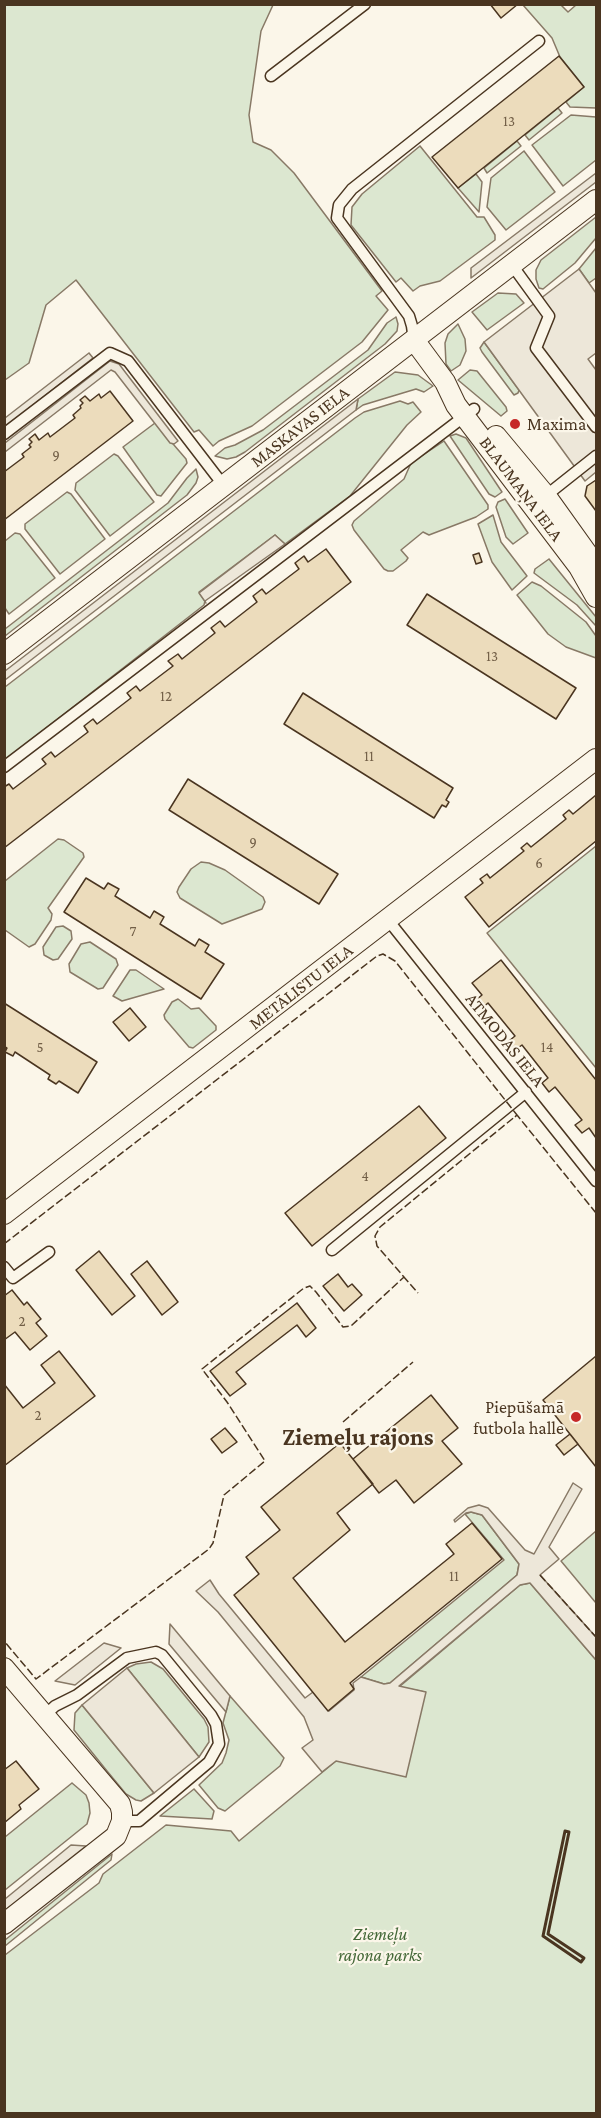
<!DOCTYPE html>
<html>
<head>
<meta charset="utf-8">
<style>
  body { margin:0 }
  #map { position:relative; width:601px; height:2118px; overflow:hidden; background:#fbf6e9; font-family:"Crimson Pro",serif }
  canvas { display:block }
  .frame { position:absolute; inset:0; border:6px solid #4a3520; pointer-events:none }
</style>
</head>
<body>
<div id="map">
<canvas width="601" height="2118"></canvas>
<div class="frame"></div>
</div>
<script>
const c = document.querySelector('canvas').getContext('2d');
c.lineJoin = 'round';
function fillPath(path, color) { c.fillStyle = color; c.fill(path, 'evenodd'); }
const poly = rows => new Path2D(rows.map(r => 'M' + r).join(''));
function trace(path, color, width, dash) { c.strokeStyle = color; c.lineWidth = width; c.lineCap = dash ? 'butt' : 'round'; c.setLineDash(dash || []); c.stroke(path); }
function drawText(font, color, halo, rows, align = 'center') {
  c.font = font + ' "Crimson Pro",serif'; c.lineWidth = 4.5; c.setLineDash([]); c.textBaseline = 'middle'; c.strokeStyle = halo; c.fillStyle = color; for (const [text, x, y, turn = 0] of rows) {
    c.save(); c.translate(x, y); c.rotate((+turn || 0) * Math.PI / 180); c.textAlign = isNaN(turn) ? turn : align; if (halo) c.strokeText(text, 0, 0); c.fillText(text, 0, 0); c.restore();
  }
}
const green = poly([
  [5,4,273,5,261,31,249,115,253,142,271,150,294,173,382,291,376,296,388,310,362,342,252,426,219,441,213,446,199,430,194,432,76,280,46,305,29,363,5,380,5,4],
  [523,5,561,5,568,12,576,5,596,5,596,108,570,107,566,102,584,87,560,57,552,38,523,5],
  [558,108,562,113,529,140,525,135,558,108],
  [571,115,596,117,596,160,563,186,532,145,571,115],
  [517,141,521,146,487,173,484,168,517,141],
  [420,146,477,217,484,217,495,235,495,240,440,281,420,286,413,291,401,278,396,282,351,225,352,207,362,194,420,146],
  [524,151,555,192,506,230,487,207,491,178,524,151],
  [476,174,482,182,479,212,458,188,476,174],
  [596,217,596,238,575,263,543,289,539,288,536,279,536,270,541,260,596,217],
  [596,248,596,278,589,283,579,269,596,248],
  [498,293,516,294,524,303,487,330,472,312,498,293],
  [396,317,398,324,397,331,385,344,245,452,236,457,227,459,215,456,225,448,235,445,263,430,368,350,387,323,396,317],
  [458,324,465,339,466,351,460,365,451,371,446,364,445,343,448,334,458,324],
  [484,342,519,390,518,393,514,395,482,352,480,348,484,342],
  [470,370,477,371,506,407,507,411,501,416,458,380,470,370],
  [395,372,418,375,433,386,424,392,416,389,363,405,356,410,358,399,395,372],
  [400,401,408,404,413,402,421,412,407,425,350,496,285,544,275,535,199,592,205,601,204,605,5,760,5,687,355,418,364,412,400,401],
  [155,423,186,459,187,463,161,496,157,495,123,447,155,423],
  [456,434,466,438,502,492,495,497,489,494,450,436,456,434],
  [444,441,488,505,488,509,476,517,429,535,423,532,401,550,408,558,406,561,393,571,388,571,384,569,354,530,352,525,354,521,404,479,411,463,444,441],
  [114,454,118,456,154,502,110,536,75,490,76,483,114,454],
  [196,469,198,477,196,483,187,495,5,636,5,629,168,503,187,478,196,469],
  [67,492,71,494,105,539,60,574,25,529,25,524,67,492],
  [505,499,528,533,513,544,506,537,496,507,498,502,505,499],
  [493,515,501,542,527,576,512,590,492,562,478,524,493,515],
  [15,533,20,534,55,578,9,614,5,608,5,541,15,533],
  [549,559,596,617,596,626,577,605,534,573,535,569,549,559],
  [532,582,541,586,586,622,596,636,596,658,566,647,548,634,517,595,532,582],
  [58,839,64,840,83,853,84,857,48,908,52,914,51,920,35,944,29,947,5,930,5,881,58,839],
  [596,846,596,1068,487,933,596,846],
  [201,862,209,863,225,870,263,897,265,902,262,909,222,924,180,898,177,892,179,887,191,869,201,862],
  [63,926,71,931,72,939,58,959,53,960,44,955,43,947,56,927,63,926],
  [90,942,116,959,118,965,103,988,98,989,70,972,69,964,81,944,90,942],
  [130,970,136,970,164,989,122,1001,113,996,130,970],
  [178,999,191,1009,199,1008,216,1026,216,1030,193,1048,189,1047,165,1019,164,1015,172,1002,178,999],
  [471,1512,482,1515,519,1564,517,1575,390,1683,384,1684,361,1677,504,1560,465,1514,471,1512],
  [596,1531,596,1603,561,1561,596,1531],
  [530,1583,596,1660,596,2113,5,2114,5,1955,99,1883,103,1874,166,1825,231,1831,239,1841,336,1761,425,1692,399,1687,520,1585,530,1583],
  [151,1662,163,1669,204,1719,208,1727,209,1742,199,1757,127,1668,136,1664,151,1662],
  [230,1696,284,1758,280,1766,225,1811,218,1808,199,1785,222,1763,226,1753,229,1740,223,1723,230,1696],
  [82,1705,154,1793,141,1801,136,1800,126,1794,107,1771,74,1730,75,1713,82,1705],
  [72,1783,86,1795,89,1803,90,1813,87,1824,5,1890,5,1837,72,1783],
  [194,1789,214,1811,212,1819,160,1816,194,1789],
  [112,1854,111,1860,5,1946,5,1940,112,1854]
]);
fillPath(green, '#dce7d0');
trace(green, '#887966', 1.5);
const parking = poly([
  [596,173,596,182,471,278,471,268,596,173],
  [579,269,596,293,596,353,588,359,596,370,596,472,585,481,484,342,579,269],
  [89,353,93,358,5,427,5,418,89,353],
  [110,361,119,364,178,441,174,444,170,443,115,372,111,370,5,452,5,443,110,361],
  [358,399,356,410,5,680,5,671,358,399],
  [275,535,285,544,205,601,206,603,199,593,275,535],
  [573,1483,582,1489,549,1547,559,1559,540,1575,596,1637,596,1660,530,1583,520,1585,399,1686,426,1692,406,1777,336,1761,322,1772,302,1748,313,1740,304,1717,218,1612,196,1591,210,1580,219,1594,305,1698,313,1692,329,1711,354,1690,353,1683,361,1677,384,1684,390,1683,517,1575,519,1564,482,1515,471,1512,466,1513,455,1522,454,1520,468,1508,479,1505,488,1508,525,1550,534,1554,573,1483],
  [170,1624,230,1696,226,1712,169,1644,170,1624],
  [104,1643,121,1648,75,1685,55,1681,104,1643],
  [127,1668,199,1757,154,1793,82,1705,127,1668],
  [71,1845,86,1846,5,1910,5,1899,71,1845]
]);
fillPath(parking, '#ede7d9');
trace(parking, '#887966', 1.5);
const building = poly([
  [490,4,518,4,501,18,490,4],
  [559,56,584,87,458,188,432,157,559,56],
  [110,391,133,421,4,520,4,472,24,457,22,454,31,447,29,445,32,442,29,439,35,434,39,440,48,433,50,437,75,418,73,415,81,408,80,406,83,403,80,400,85,396,90,401,99,394,101,398,110,391],
  [596,480,596,511,585,496,587,486,596,480],
  [326,549,351,582,4,848,4,787,9,784,13,789,46,764,42,759,51,752,55,757,88,732,84,726,93,719,97,724,131,698,127,693,136,686,140,691,173,666,168,661,178,654,182,659,215,633,211,628,220,621,225,627,257,602,253,596,262,589,266,594,299,569,295,563,304,556,308,562,326,549],
  [479,553,482,562,476,564,473,555,479,553],
  [427,594,576,688,556,719,407,625,427,594],
  [303,693,453,788,446,800,449,802,446,807,442,805,434,818,284,724,303,693],
  [188,779,338,874,319,904,169,810,188,779],
  [596,795,596,841,489,927,465,897,483,883,480,879,487,874,490,878,524,851,521,848,527,843,531,847,566,819,563,815,569,810,573,814,596,795],
  [86,878,104,889,108,883,119,889,115,896,150,918,154,911,164,917,160,924,195,946,199,939,209,945,205,952,224,964,201,999,64,912,86,878],
  [501,960,596,1080,596,1138,589,1128,582,1133,575,1125,582,1120,555,1087,549,1092,542,1083,548,1078,522,1045,515,1050,509,1041,515,1036,488,1003,482,1008,476,1000,482,995,472,983,501,960],
  [4,1003,97,1062,78,1093,59,1081,56,1084,48,1079,50,1075,15,1052,13,1056,5,1052,7,1048,4,1046,4,1003],
  [130,1008,146,1027,129,1041,113,1022,130,1008],
  [419,1106,446,1138,312,1246,285,1213,419,1106],
  [99,1251,135,1296,112,1315,76,1270,99,1251],
  [147,1261,178,1302,162,1315,131,1274,147,1261],
  [338,1274,348,1287,352,1284,362,1295,344,1311,323,1286,338,1274],
  [12,1290,24,1305,27,1302,41,1319,36,1323,47,1336,30,1350,15,1332,4,1340,4,1296,12,1290],
  [297,1303,316,1328,306,1337,297,1325,236,1372,246,1384,230,1396,210,1371,297,1303],
  [59,1351,95,1396,4,1466,4,1384,23,1408,55,1383,41,1365,59,1351],
  [596,1356,596,1467,543,1400,596,1356],
  [431,1395,458,1428,442,1441,462,1464,414,1503,396,1480,379,1493,353,1459,431,1395],
  [225,1428,237,1442,222,1453,211,1439,225,1428],
  [570,1434,578,1444,564,1455,556,1445,570,1434],
  [340,1443,373,1484,337,1513,350,1530,293,1578,345,1642,454,1554,446,1544,472,1523,502,1559,350,1683,354,1689,328,1711,234,1595,259,1574,246,1557,280,1530,261,1507,340,1443],
  [16,1761,39,1789,19,1805,21,1809,4,1823,4,1770,16,1761]
]);
fillPath(building, '#ecdcbc');
trace(building, '#4a3520', 1.5);
const service = poly([
  [271,76,365,4],
  [512,265,549,316,536,348,596,427],
  [414,340,412,326,409,316,337,218,339,205,352,189,539,41],
  [4,434,110,353,128,361,224,486],
  [543,498,596,456],
  [4,767,474,409],
  [388,920,596,1181],
  [332,1250,526,1092],
  [4,1267,13,1278,49,1252],
  [44,1716,55,1706,77,1695,127,1658,156,1652,162,1655,211,1715,216,1724,219,1744,209,1762,139,1821,122,1821]
]);
const minor = poly([
  [414,340,445,382,456,405,579,567,596,597],
  [496,436,546,496,596,566],
  [4,654,596,200],
  [4,1214,596,759],
  [4,1668,120,1804,122,1812,122,1821,116,1836,4,1924]
]);
trace(service, '#4a3520', 13);
trace(minor, '#4a3520', 22);
trace(service, '#fbf6e9', 10);
trace(minor, '#fbf6e9', 20);
trace(poly([
  [515,1117,517,1115,596,1213],
  [4,1244,377,956,383,954,395,961,517,1115,380,1227,375,1236,377,1246,404,1277,351,1326,343,1327,316,1292,310,1286,304,1288,202,1369,227,1402,265,1461,224,1495,213,1543,209,1549,36,1679,4,1641],
  [403,1276,418,1293],
  [343,1422,413,1362],
  [540,1575,596,1637]
]), '#4a3520', 1.5, [8, 3]);
trace(poly([
  [565,1831,569,1832,548,1934,584,1958,581,1962,543,1936,565,1831]
]), '#4a3520', 3);
for (const [x, y, r, color] of [
  [515,424,6,"#c62828"],
  [576,1417,6,"#c62828"]
]) { const dot = new Path2D(); dot.arc(x, y, r, 0, 2 * Math.PI); c.fillStyle = color; c.fill(dot); trace(dot, '#fbf6e9', 2); }
drawText('15px', '#725f47', null, [
  ["13",509,121],
  ["9",56,455],
  ["13",492,656],
  ["12",166,696],
  ["11",369,756],
  ["9",253,842],
  ["6",539,863],
  ["7",133,931],
  ["5",40,1047],
  ["14",547,1047],
  ["4",365,1176],
  ["2",22,1321],
  ["2",38,1415],
  ["11",454,1576]
]);
drawText('18px', '#4a3520', '#fbf6e9', [
  ["Maxima",527,424],
  ["Piepūšamā",564,1407,"right"],
  ["futbola halle",564,1428,"right"]
], 'left');
drawText('18px', '#4a3520', '#fbf6e9', [
  ["MASKAVAS IELA",300,427,-38],
  ["BLAUMAŅA IELA",521,489,53],
  ["METĀLISTU IELA",301,987,-38],
  ["ATMODAS IELA",505,1040,51]
]);
drawText('italic 18px', '#436837', '#fbf6e9', [
  ["Ziemeļu",380,1934],
  ["rajona parks",380,1955]
]);
drawText('bold 24px', '#4a3520', '#fbf6e9', [
  ["Ziemeļu rajons",358,1438]
]);
</script>
</body>
</html>
